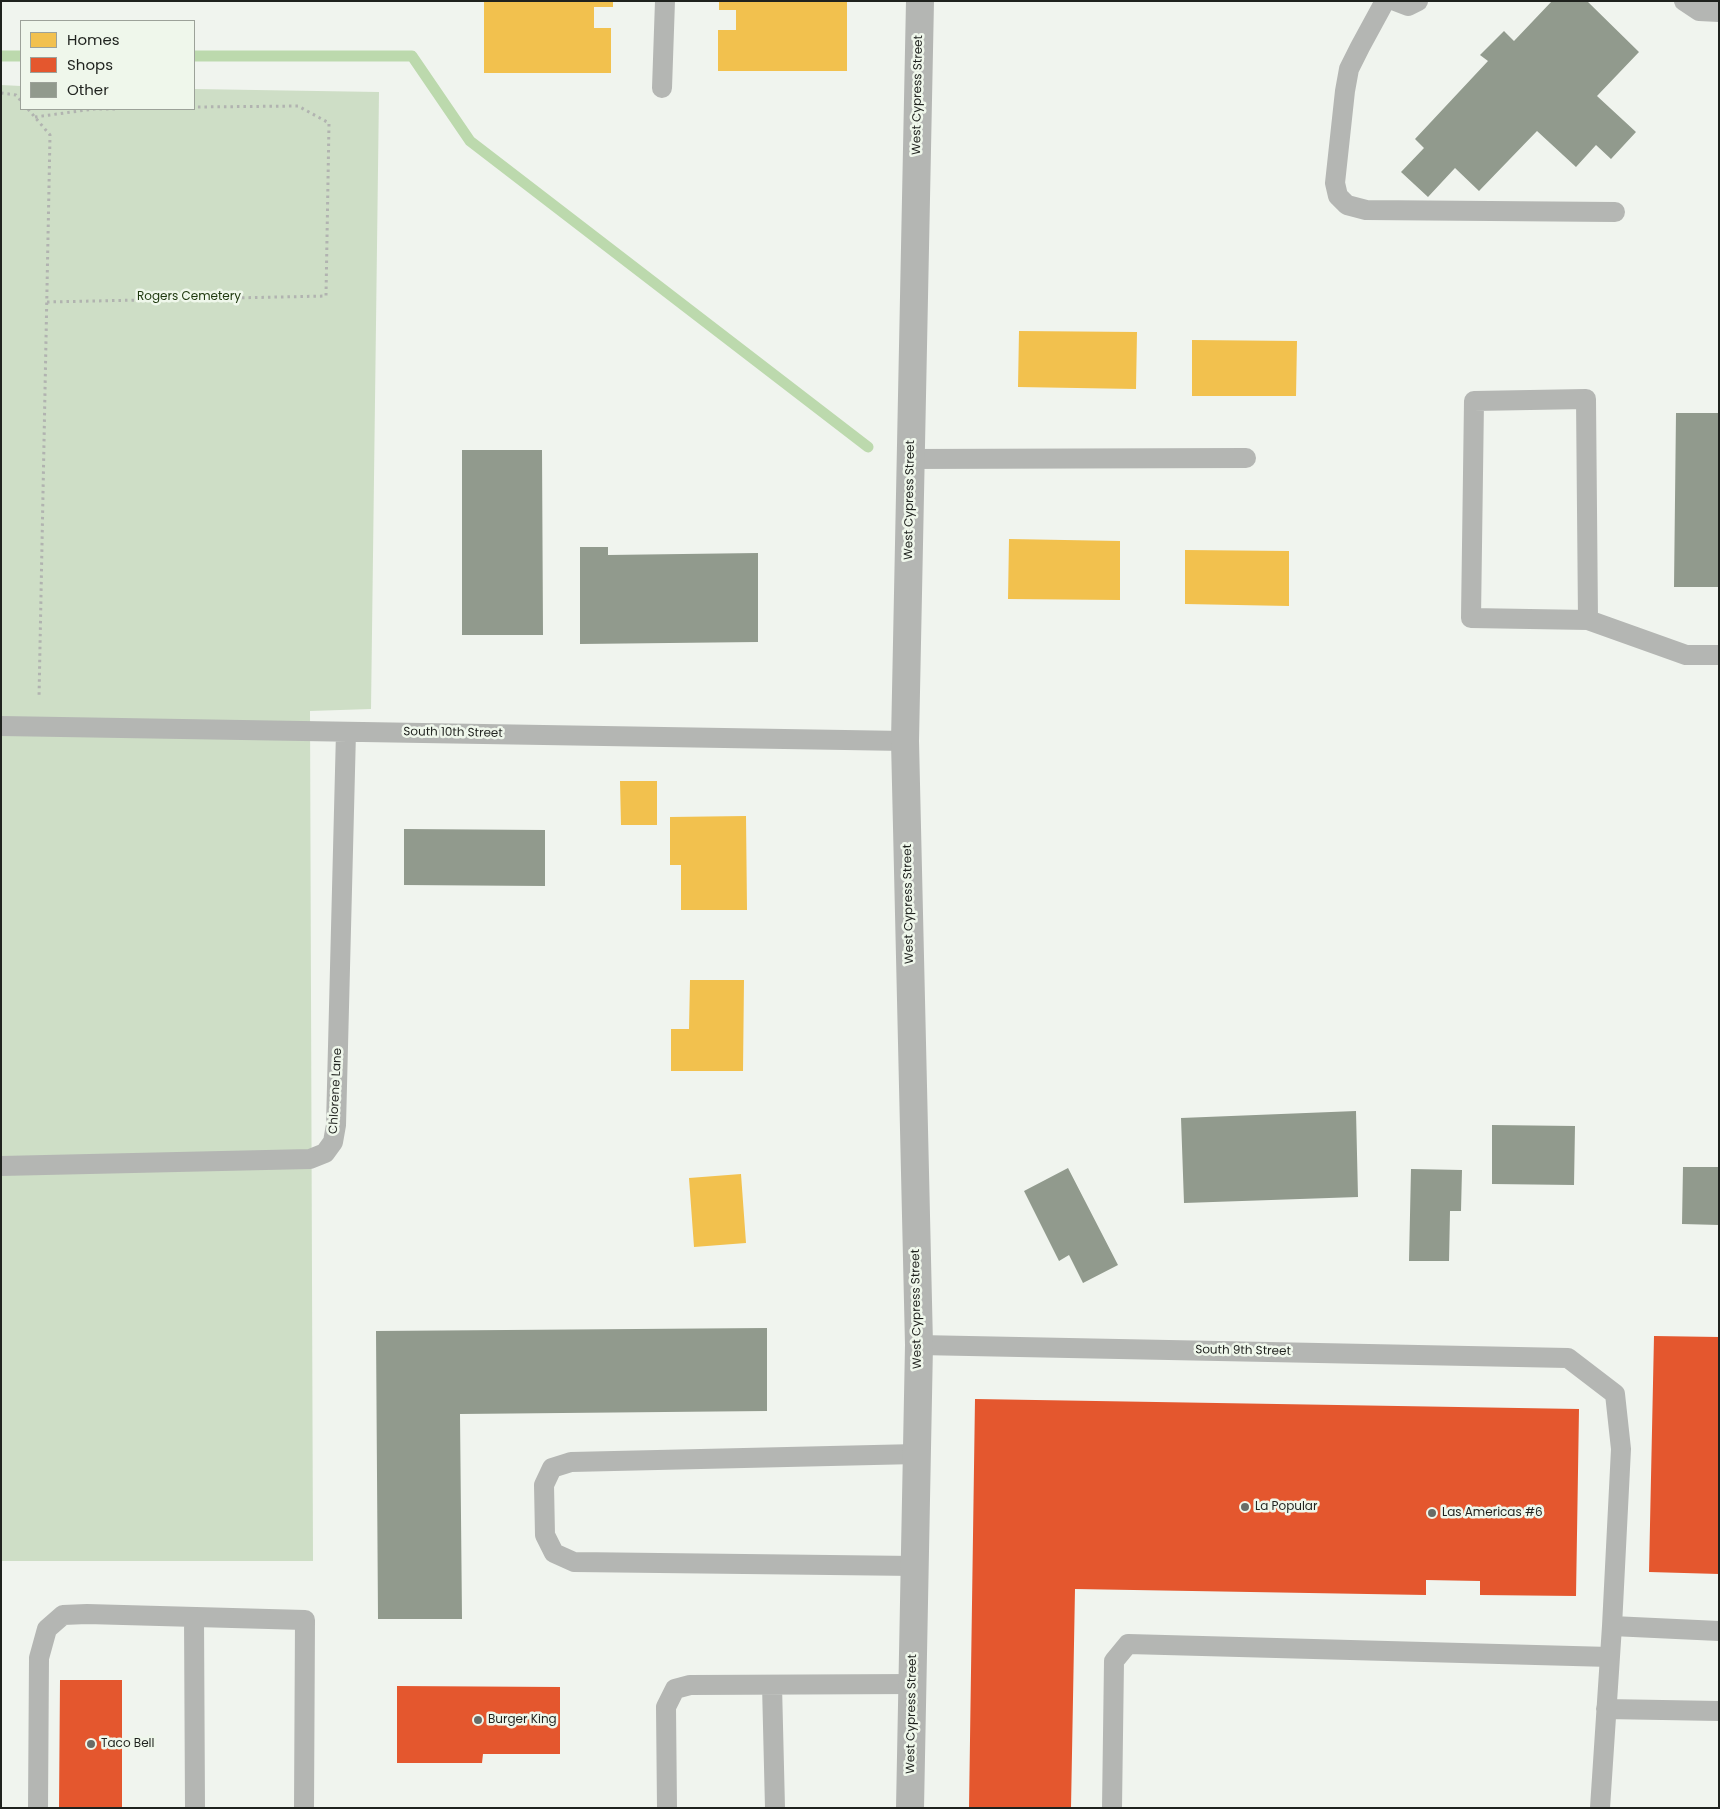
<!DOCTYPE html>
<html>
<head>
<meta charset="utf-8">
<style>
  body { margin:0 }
  #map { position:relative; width:1720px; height:1809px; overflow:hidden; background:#f0f4ee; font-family:Poppins,sans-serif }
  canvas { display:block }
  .frame { position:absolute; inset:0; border:2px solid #1f221e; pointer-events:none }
  .legend { position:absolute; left:20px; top:20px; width:175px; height:90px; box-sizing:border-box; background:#eff7eb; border:1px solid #9ca299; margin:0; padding:6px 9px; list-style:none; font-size:15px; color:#1f221e }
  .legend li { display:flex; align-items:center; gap:10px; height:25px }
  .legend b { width:25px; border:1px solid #9ca299 }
</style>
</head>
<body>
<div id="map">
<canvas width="1720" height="1809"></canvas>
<div class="frame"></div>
<ul class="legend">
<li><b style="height:14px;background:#f2c14e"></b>Homes</li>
<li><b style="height:14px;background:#e4572e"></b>Shops</li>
<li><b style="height:14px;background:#919a8d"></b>Other</li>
</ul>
</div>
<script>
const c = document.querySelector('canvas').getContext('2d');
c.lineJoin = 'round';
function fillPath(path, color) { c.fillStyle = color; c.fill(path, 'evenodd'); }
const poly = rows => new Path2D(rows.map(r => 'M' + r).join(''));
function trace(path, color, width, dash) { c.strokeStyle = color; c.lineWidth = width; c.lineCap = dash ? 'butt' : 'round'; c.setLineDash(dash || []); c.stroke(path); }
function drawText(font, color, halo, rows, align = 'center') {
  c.font = font + ' Poppins,sans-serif'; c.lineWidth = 5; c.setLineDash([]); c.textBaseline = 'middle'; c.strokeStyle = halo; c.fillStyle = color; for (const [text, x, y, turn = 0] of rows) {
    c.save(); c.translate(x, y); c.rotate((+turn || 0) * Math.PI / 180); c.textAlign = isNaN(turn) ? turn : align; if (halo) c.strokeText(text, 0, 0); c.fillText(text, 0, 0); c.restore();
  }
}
fillPath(poly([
  [1,85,21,86,21,109,194,109,194,89,379,92,371,709,310,711,313,1561,1,1561]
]), '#cedec6');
fillPath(poly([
  [484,1,613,1,613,7,594,7,594,28,611,28,611,73,484,73],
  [719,1,847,1,847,71,718,71,718,30,736,30,736,10,719,10],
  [1019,331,1137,332,1136,389,1018,387],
  [1192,340,1297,341,1296,396,1192,396],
  [1009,539,1120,541,1120,600,1008,599],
  [1185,550,1289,551,1289,606,1185,604],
  [620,781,657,781,657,825,621,825],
  [746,816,747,910,681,910,681,865,670,865,670,817],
  [690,980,744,980,743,1071,671,1071,671,1029,689,1029],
  [741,1174,746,1243,694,1247,689,1178]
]), '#f2c14e');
fillPath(poly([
  [1654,1336,1719,1337,1719,1574,1649,1572],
  [975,1399,1579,1409,1576,1596,1480,1595,1480,1581,1426,1580,1426,1595,1075,1589,1071,1808,969,1808],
  [60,1680,122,1680,122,1808,59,1808],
  [397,1686,560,1687,560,1754,483,1754,482,1763,397,1763]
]), '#e4572e');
trace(poly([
  [1,56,21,56],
  [194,56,412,56,470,141,868,447]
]), '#bcd9ad', 11);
fillPath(poly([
  [1552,1,1587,1,1639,52,1597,96,1636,132,1611,159,1596,145,1576,167,1537,131,1479,191,1455,168,1428,197,1401,172,1424,148,1415,139,1488,61,1480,55,1504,31,1514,41],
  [1676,413,1719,413,1719,587,1674,587],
  [462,450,542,450,543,635,462,635],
  [580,547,608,547,608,555,758,553,758,642,580,644],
  [404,829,545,830,545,886,404,885],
  [1356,1111,1358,1197,1184,1203,1181,1118],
  [1492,1125,1575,1126,1574,1185,1492,1184],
  [1683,1167,1719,1167,1719,1225,1682,1224],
  [1068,1168,1118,1265,1083,1283,1069,1255,1059,1261,1024,1191],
  [1411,1169,1462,1170,1461,1211,1450,1211,1449,1261,1409,1261],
  [767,1328,767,1411,460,1414,462,1619,378,1619,376,1331]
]), '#919a8d');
trace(poly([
  [1,93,16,95,21,101],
  [28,109,50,135,39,698],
  [35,117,94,109,116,109],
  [47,302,326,296,329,123,298,106,194,107]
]), '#b1b3b0', 3, [2.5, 4]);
trace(poly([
  [1385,1,1360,47,1349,69,1345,91,1335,183,1338,196,1347,205,1366,210,1615,212],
  [1395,1,1408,6,1418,1],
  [1684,1,1699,11,1719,12],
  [662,88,665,1],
  [911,459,1246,458],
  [1588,620,1586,399,1474,401,1471,618,1588,620,1686,655,1719,655],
  [1,726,905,741],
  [1,1166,310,1159,325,1153,333,1142,336,1125,346,732],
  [919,1345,1568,1358,1615,1394,1621,1449,1612,1626,1600,1808],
  [915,1566,574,1562,554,1553,545,1535,544,1485,552,1468,571,1462,917,1454],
  [194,1618,195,1808],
  [1612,1626,1719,1631],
  [772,1685,775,1808],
  [1606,1709,1719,1711],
  [38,1808,39,1658,47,1629,63,1615,87,1614,305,1620,304,1808],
  [667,1808,666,1707,675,1689,690,1685,913,1684],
  [1112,1808,1114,1661,1128,1644,1610,1657]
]), '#b4b6b3', 20);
trace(poly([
  [910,1808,919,1345,905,741,920,1]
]), '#b4b6b3', 28);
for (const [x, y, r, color] of [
  [1245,1507,5,"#686c67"],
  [1432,1513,5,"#686c67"],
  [478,1720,5,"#686c67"],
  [91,1744,5,"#686c67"]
]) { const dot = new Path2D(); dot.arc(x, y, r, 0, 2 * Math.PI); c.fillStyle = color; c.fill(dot); trace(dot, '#eff7eb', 2); }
drawText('12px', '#1f221e', '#eff7eb', [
  ["West Cypress Street",918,95,-89],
  ["West Cypress Street",910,500,-89],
  ["South 10th Street",453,733,1],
  ["West Cypress Street",909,904,-91],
  ["Chlorene Lane",336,1091,-87],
  ["West Cypress Street",917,1309,-91],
  ["South 9th Street",1243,1351,1],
  ["West Cypress Street",912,1714,-89]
]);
drawText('12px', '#1d370d', '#eff7eb', [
  ["Rogers Cemetery",189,297]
]);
drawText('12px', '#1f221e', '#eff7eb', [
  ["La Popular",1255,1507],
  ["Las Americas #6",1442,1513],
  ["Burger King",488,1720],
  ["Taco Bell",101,1744]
], 'left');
</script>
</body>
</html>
